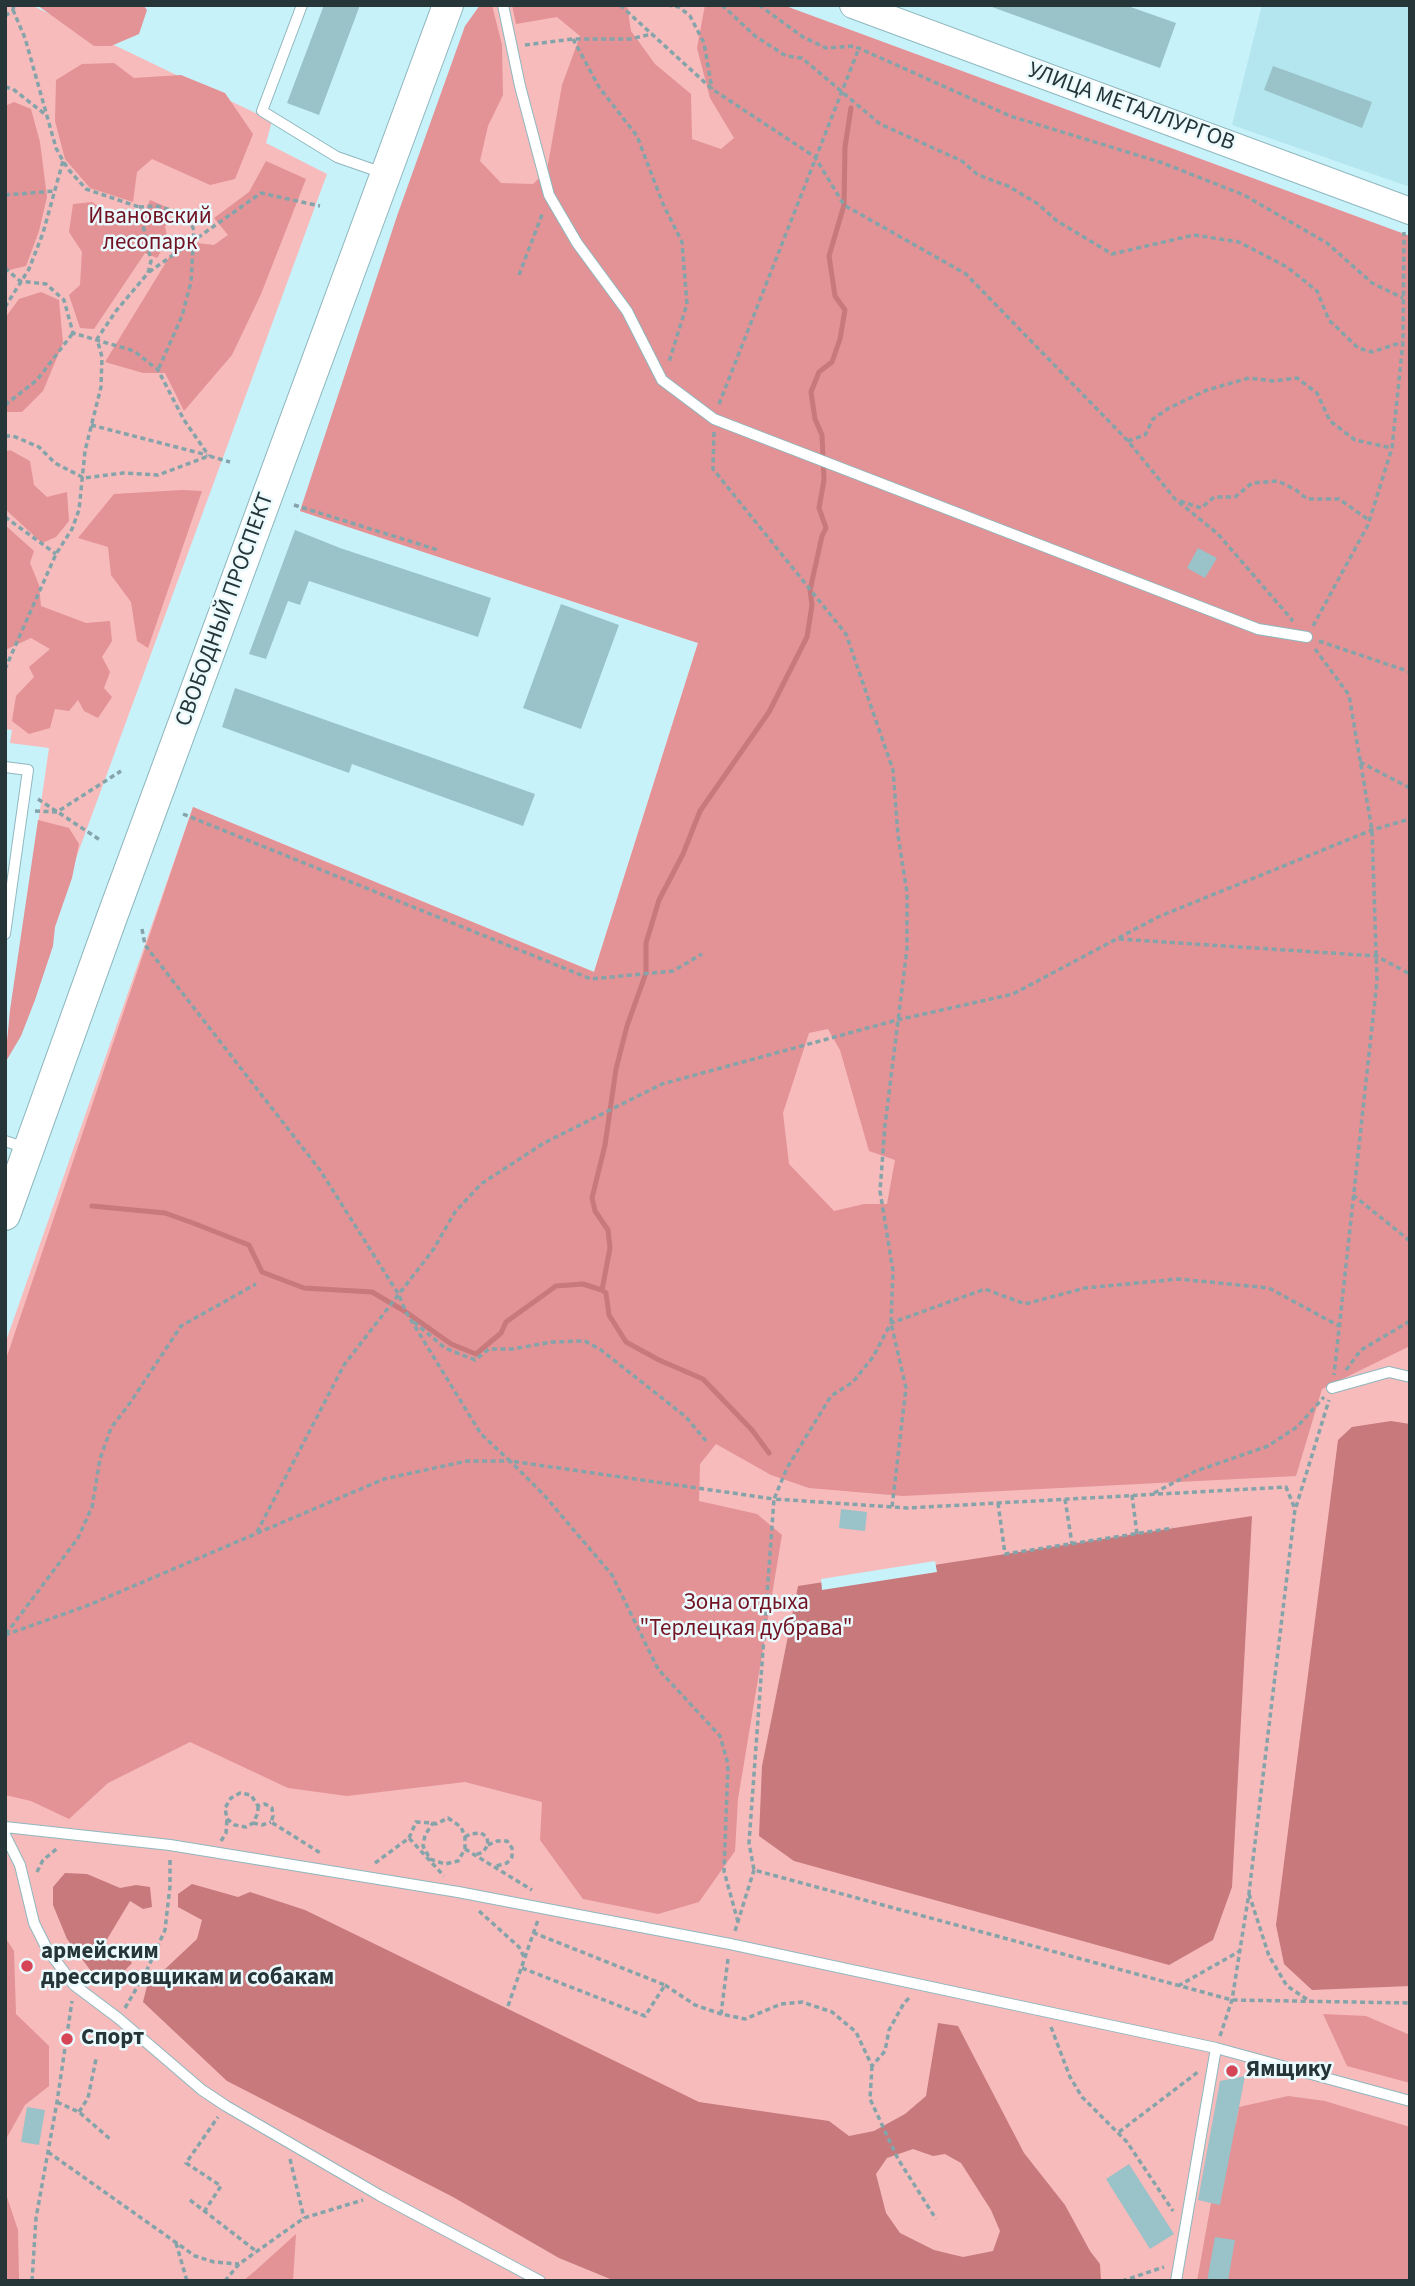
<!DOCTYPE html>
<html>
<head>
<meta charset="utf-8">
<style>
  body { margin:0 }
  #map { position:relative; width:1415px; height:2286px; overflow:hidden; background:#c8f2fa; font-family:"Source Sans 3",sans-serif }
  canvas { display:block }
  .frame { position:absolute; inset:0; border:7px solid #253538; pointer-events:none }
</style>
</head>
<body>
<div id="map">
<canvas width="1415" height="2286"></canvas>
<div class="frame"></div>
</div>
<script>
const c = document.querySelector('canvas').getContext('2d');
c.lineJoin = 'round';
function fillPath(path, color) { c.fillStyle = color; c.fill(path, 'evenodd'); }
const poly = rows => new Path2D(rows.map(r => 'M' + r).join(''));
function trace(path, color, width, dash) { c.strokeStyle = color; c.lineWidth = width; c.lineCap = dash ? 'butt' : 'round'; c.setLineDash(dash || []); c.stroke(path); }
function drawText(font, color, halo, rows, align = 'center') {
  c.font = font + ' "Source Sans 3",sans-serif'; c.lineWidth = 5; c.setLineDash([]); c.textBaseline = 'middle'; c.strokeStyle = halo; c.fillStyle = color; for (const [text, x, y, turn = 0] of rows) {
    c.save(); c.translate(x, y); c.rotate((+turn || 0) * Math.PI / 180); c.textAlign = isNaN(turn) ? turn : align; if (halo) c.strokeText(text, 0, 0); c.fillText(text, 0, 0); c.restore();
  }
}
fillPath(poly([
  [1262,5,1410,5,1410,187,1232,125]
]), '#b4e6f0');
fillPath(poly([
  [5,5,31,5,272,121,266,143,327,174,42,951,20,947,49,748,10,743,12,730,5,729],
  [491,5,759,5,1410,245,1410,2281,5,2281,5,1344,193,807,594,972,698,643,300,511]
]), '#f7bbbc');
fillPath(poly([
  [37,5,143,5,147,10,139,34,111,46,94,46],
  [480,5,492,5,502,45,503,95,488,126,480,161,501,183,533,184,547,170,562,85,580,36,557,17,516,24,512,5,627,5,631,31,655,64,691,94,692,139,721,149,734,138,710,98,697,48,705,5,783,5,1410,236,1410,1346,1322,1389,1296,1476,903,1496,809,1488,771,1475,716,1444,700,1464,699,1501,757,1514,782,1535,738,1799,735,1851,699,1902,658,1914,583,1899,540,1840,542,1802,465,1782,347,1796,288,1788,190,1742,108,1783,69,1819,31,1801,5,1795,5,1362,193,807,594,972,698,643,300,511,397,216,465,26],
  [828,1029,840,1050,869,1151,895,1160,887,1204,864,1204,834,1211,789,1164,783,1113,809,1033],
  [114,63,134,78,181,75,225,93,253,134,235,179,210,185,152,159,137,172,133,202,90,188,65,159,55,121,56,80,82,64],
  [14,102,31,109,40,142,47,197,39,231,26,266,5,271,5,106],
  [266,161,306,179,261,294,232,355,184,411,165,373,143,373,105,362,179,241,214,245,228,235,214,218,249,192],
  [150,200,171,209,165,227,168,239,157,258,145,253,94,329,80,328,69,295,80,285,82,252,69,232,73,204,92,202,110,214,141,222],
  [41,292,59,300,63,343,43,391,22,412,5,412,5,318,19,299],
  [10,450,30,461,34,485,47,497,67,492,69,521,56,537,42,543,5,509,5,452],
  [182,490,202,491,148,648,137,641,131,602,111,575,108,547,78,538,114,494],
  [5,525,34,551,30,563,39,585,41,606,86,623,110,621,112,641,102,657,110,672,104,688,112,697,98,718,84,711,78,700,69,711,55,709,50,728,29,734,12,721,16,696,34,677,29,667,50,649,31,638,5,650],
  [38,820,69,828,79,844,72,878,55,927,53,946,35,1000,21,1036,5,1063,10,1010],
  [5,1937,14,1951,16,2014,49,2046,49,2086,25,2105,5,2141],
  [1323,2014,1366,2016,1410,2035,1410,2083,1347,2066],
  [1288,2096,1325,2101,1410,2127,1410,2281,1197,2281,1211,2203,1220,2204,1234,2124,1236,2124,1239,2107],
  [5,2191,18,2230,19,2281,5,2281],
  [296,2234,293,2281,243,2281,255,2271]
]), '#e39295');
fillPath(poly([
  [1391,1421,1410,1424,1410,1986,1312,1990,1284,1964,1276,1925,1338,1440,1352,1427],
  [1252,1516,1232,1887,1213,1940,1169,1965,794,1861,759,1836,762,1766,798,1586],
  [65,1873,87,1874,120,1888,136,1885,150,1887,152,1907,143,1909,130,1901,106,1941,95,1940,94,1947,100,1953,126,1956,132,1963,112,1984,91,1971,67,1939,53,1905,53,1887],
  [192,1884,238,1897,250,1892,305,1910,699,2102,829,2121,849,2136,874,2131,905,2114,926,2096,938,2023,958,2026,1024,2153,1065,2205,1090,2251,1100,2264,1101,2281,615,2281,559,2258,453,2197,227,2081,143,2002,147,1986,197,1939,202,1920,178,1907,178,1894],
  [913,2149,933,2156,945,2154,961,2163,991,2210,1000,2231,993,2251,963,2257,934,2250,900,2233,886,2213,876,2174,887,2158]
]), '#c7797c');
fillPath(poly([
  [935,1561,937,1572,822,1590,821,1579]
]), '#c8f2fa');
trace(poly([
  [92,1206,165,1213,193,1223,249,1245,262,1272,304,1288,372,1292,406,1312,451,1344,476,1354,501,1333,506,1322,556,1286,583,1284,602,1290,606,1293,609,1315,626,1342,659,1360,703,1379,752,1430,769,1453],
  [602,1290,610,1248,608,1230,595,1211,592,1198,605,1145,616,1069,627,1026,646,973,646,943,659,900,683,854,700,811,769,712,807,637,812,605,810,590,822,536,826,528,819,508,824,480,822,435,815,419,811,392,819,372,832,362,840,339,845,310,835,296,829,256,844,205,845,147,851,108]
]), '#c7797c', 5);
fillPath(poly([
  [324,5,360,5,319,115,287,103],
  [992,5,1125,5,1176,23,1160,68,992,7],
  [1273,66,1372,102,1362,128,1264,90],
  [295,530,340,548,491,598,478,637,309,581,300,605,288,601,266,659,249,654],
  [1198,548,1217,558,1205,578,1187,568],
  [561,604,619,625,581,729,523,708],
  [235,688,535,794,523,826,352,764,349,773,222,727],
  [841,1509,867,1512,865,1531,839,1528],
  [1245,2076,1220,2205,1198,2200,1220,2081],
  [27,2107,45,2110,39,2145,21,2142],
  [1129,2164,1174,2234,1150,2249,1106,2179],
  [1215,2237,1235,2240,1228,2281,1207,2281]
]), '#9ac2c9');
const service = poly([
  [302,5,262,111,337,157,383,173],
  [503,5,520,86,549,195,577,243,627,311,662,380,714,419,1258,629,1307,637],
  [5,767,28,770,5,934],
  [5,1141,26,1148],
  [1332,1388,1389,1372,1410,1377],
  [5,1827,170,1845,458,1892,730,1944,1216,2048,1410,2101],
  [5,1835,20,1865,34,1923,47,1949,74,1985,118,2018,202,2090,226,2106,379,2195,540,2281],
  [1176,2281,1216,2048]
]);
const tertiary = poly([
  [853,5,1410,211]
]);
const secondary = poly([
  [5,1215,112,917,448,5]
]);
trace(service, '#8fb7be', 12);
trace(tertiary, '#8fb7be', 28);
trace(secondary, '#8fb7be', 32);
trace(poly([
  [620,5,712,89,815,157,844,205,966,274,1128,441,1175,499,1218,534,1293,621],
  [667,5,679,7,690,16,704,43,712,89],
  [722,5,755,36,786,56,802,58,880,124,962,161,978,175,1008,186,1038,204,1057,221,1112,254,1194,235,1239,242,1287,267,1317,291,1329,320,1358,348,1372,352,1403,342],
  [759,5,803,37,826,48,854,46,1010,116,1160,162,1244,195,1327,243,1372,283,1403,298],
  [5,16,13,10,14,5],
  [573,39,599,87,637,136,663,204,682,242,687,304,669,362],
  [525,45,573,39,630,39,652,34],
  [5,87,13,89,46,115],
  [5,195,55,191],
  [139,207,156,206,175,211,191,222,194,231,191,282,182,316,158,370],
  [5,268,20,281,46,284,64,300,73,333,134,351,158,370,184,420,209,456],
  [149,272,261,193,320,206],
  [519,275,543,212],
  [5,307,29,269,43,233,63,161],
  [719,404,859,48],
  [5,405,37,380,73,333],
  [91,425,207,455],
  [714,432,713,469,846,634,893,770,898,835,907,893,907,949,885,1125,880,1191,893,1271,891,1323,906,1388,892,1507],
  [5,436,13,436,39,447,55,463,84,478,123,473,158,475,209,456,230,462],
  [1128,441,1145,435,1153,419,1169,408,1207,390,1249,378,1273,381,1297,378,1317,393,1330,421,1355,440,1392,448],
  [1180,501,1201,508,1214,497,1235,497,1252,483,1278,481,1296,490,1307,499,1339,499,1370,521],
  [294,505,438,550],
  [5,517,56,554],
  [1313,626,1368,525,1392,448,1403,342,1404,232],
  [1319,641,1410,672],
  [1315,649,1349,695,1372,830,1377,981,1334,1375],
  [5,669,56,554,72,529,79,510,85,451,101,387,102,357,97,339,116,311,148,273,151,261,139,207,86,189,69,170,63,161,56,148,25,38,13,10],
  [1360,762,1410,788],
  [38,799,100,840],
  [35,811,57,812,121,771],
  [183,814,591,979,673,971,702,954],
  [142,929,145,945,320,1170,399,1295,406,1312,481,1434,510,1461,774,1499,787,1468,831,1396,853,1382,873,1357,891,1323,985,1289,1025,1304,1085,1288,1179,1279,1269,1288,1339,1326],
  [1119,939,1376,956,1410,974],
  [1353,1195,1410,1241],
  [414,1322,445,1348,475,1360,489,1349,512,1349,552,1342,585,1341,601,1350,686,1417,706,1441],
  [1346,1370,1361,1350,1410,1321],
  [1154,1493,1196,1471,1268,1446,1297,1427,1324,1397],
  [1132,1495,1137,1534],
  [1065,1499,1072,1544],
  [998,1503,1005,1554,1173,1528],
  [1296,1507,1329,1400],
  [257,1532,344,1365,433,1250,455,1212,481,1184,544,1143,662,1084,897,1020,1013,994,1158,917,1372,830,1410,819],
  [6,1634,78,1538,92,1507,100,1459,111,1428,130,1403,181,1326,256,1284],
  [5,1635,89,1605,384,1479,467,1461,510,1461,544,1495,612,1575,658,1669,720,1736,728,1764,724,1871,738,1922],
  [258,1806,258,1813,253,1823,246,1827,235,1825,227,1819,225,1808,231,1798,240,1793,251,1795,258,1806,265,1804,272,1808,273,1816,271,1822,322,1854],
  [253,1823,262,1825,271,1822],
  [465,1837,470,1834,481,1833,487,1837,488,1845,483,1852,475,1855],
  [409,1838,416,1822,433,1823,436,1824,448,1818,461,1827,465,1837,465,1849,458,1861,445,1864,430,1859,423,1846,425,1835,433,1823],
  [221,1841,226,1833,227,1819],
  [488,1845,497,1841,507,1841,512,1848,512,1857,507,1863,496,1866],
  [465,1849,532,1890],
  [375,1863,409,1838,444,1876],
  [37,1872,43,1860,59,1847],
  [1249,1894,1269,1956,1287,1986,1308,2000],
  [479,1911,519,1947,525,1959],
  [735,1931,754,1870],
  [728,1959,721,2014,745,2019,781,2004,802,2002,832,2012,856,2032,872,2066,885,2051,889,2030,904,2003,909,1998],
  [522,1968,645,2016,665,1985,534,1933],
  [665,1985,695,2005,721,2014],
  [1178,1986,1240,1951],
  [508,2006,538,1920],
  [125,2008,146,1972,165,1930,170,1886,170,1858],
  [1051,2027,1070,2077,1082,2097,1127,2142,1173,2211],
  [1220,2036,1232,2000,1249,1893,1295,1509,1286,1487,908,1508,774,1499,749,1843,754,1870,1232,2000,1410,2003],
  [872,2066,870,2099,898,2159,936,2219],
  [57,2102,79,2112,110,2139],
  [79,2112,88,2098,96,2059],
  [1119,2132,1198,2072],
  [48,2152,195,2256,214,2262,239,2264],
  [290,2159,304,2218],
  [190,2200,256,2251],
  [204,2212,221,2186,186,2163,218,2117],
  [176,2243,187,2281],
  [32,2281,36,2218,57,2102,72,2001],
  [225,2281,239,2264,304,2218,363,2200],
  [1122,2281,1164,2267]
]), '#84a4aa', 3.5, [5, 3.5]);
trace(service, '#fff', 10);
trace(tertiary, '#fff', 26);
trace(secondary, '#fff', 30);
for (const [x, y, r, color] of [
  [27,1966,7,"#d54556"],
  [67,2039,7,"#d54556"],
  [1232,2071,7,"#d54556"]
]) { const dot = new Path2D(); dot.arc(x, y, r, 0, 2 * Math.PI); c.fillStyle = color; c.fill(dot); trace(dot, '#eafafd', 2.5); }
drawText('23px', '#253538', '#eafafd', [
  ["УЛИЦА МЕТАЛЛУРГОВ",1131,108,20],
  ["СВОБОДНЫЙ ПРОСПЕКТ",226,610,-70]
]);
drawText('23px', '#721323', '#eafafd', [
  ["Ивановский",150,218],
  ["лесопарк",150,244],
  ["Зона отдыха",746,1604],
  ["\"Терлецкая дубрава\"",746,1630]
]);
drawText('bold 23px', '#253538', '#eafafd', [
  ["армейским",41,1953],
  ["дрессировщикам и собакам",41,1979],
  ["Спорт",81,2039],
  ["Ямщику",1246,2071]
], 'left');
</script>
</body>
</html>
